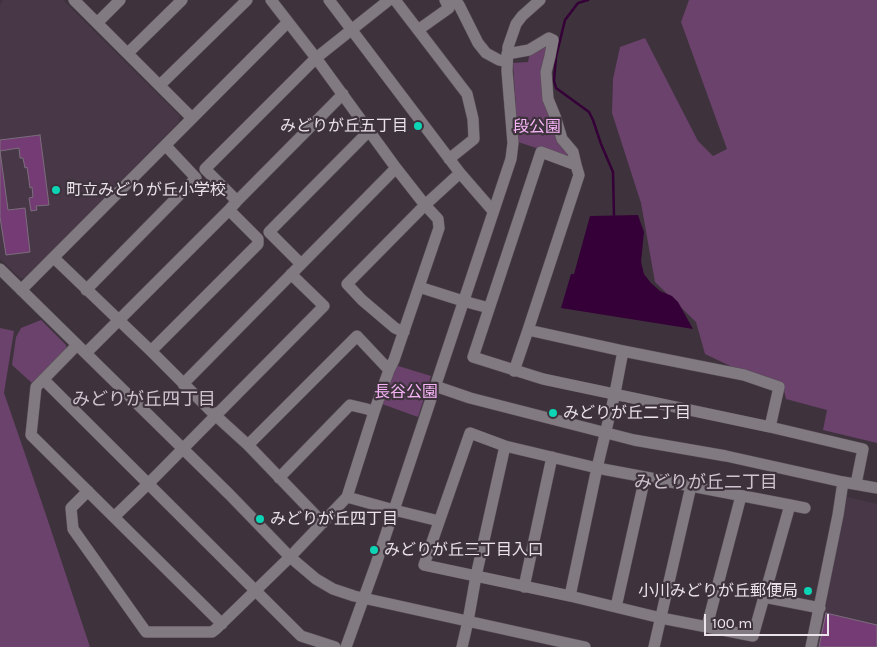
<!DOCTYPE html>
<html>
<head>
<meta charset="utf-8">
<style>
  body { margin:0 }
  #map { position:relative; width:877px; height:647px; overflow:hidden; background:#3e333d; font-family:Karla,sans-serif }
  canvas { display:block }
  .scale { position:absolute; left:704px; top:614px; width:125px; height:22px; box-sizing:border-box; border:2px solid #eae3ea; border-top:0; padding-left:6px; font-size:15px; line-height:18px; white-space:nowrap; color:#eae3ea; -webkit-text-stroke:4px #3e333d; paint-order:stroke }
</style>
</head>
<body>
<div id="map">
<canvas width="877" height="647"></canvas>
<div class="scale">100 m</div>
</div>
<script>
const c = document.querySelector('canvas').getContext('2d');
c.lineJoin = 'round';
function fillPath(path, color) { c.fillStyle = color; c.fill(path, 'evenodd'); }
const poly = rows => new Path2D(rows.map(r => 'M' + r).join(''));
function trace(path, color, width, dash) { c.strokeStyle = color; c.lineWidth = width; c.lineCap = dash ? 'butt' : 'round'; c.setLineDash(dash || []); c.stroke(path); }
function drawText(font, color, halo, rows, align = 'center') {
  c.font = font + ' Karla,"Noto Sans JP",sans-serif'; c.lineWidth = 4.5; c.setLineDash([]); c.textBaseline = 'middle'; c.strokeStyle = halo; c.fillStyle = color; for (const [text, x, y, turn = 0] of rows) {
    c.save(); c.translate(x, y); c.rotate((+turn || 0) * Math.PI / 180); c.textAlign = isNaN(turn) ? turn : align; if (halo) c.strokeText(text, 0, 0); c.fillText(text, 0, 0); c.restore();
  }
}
fillPath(poly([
  [3,0,63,0,180,116,179,122,26,278,20,278,0,259,0,5],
  [847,497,877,504,877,647,816,647]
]), '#473747');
fillPath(poly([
  [689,0,877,0,877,443,823,430,827,410,786,399,783,386,745,373,705,354,696,322,655,282,641,203,612,113,613,79,620,47,645,38,698,141,713,156,727,149,681,22],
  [548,42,544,71,572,155,567,158,518,142,513,63,528,62,530,52],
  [41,320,66,345,66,352,33,384,12,365,16,337,21,328],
  [0,328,14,331,4,393,44,509,90,647,0,647],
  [395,365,431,376,418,417,382,404]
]), '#6a426b');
fillPath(poly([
  [638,215,644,232,641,262,644,274,651,283,660,291,672,296,678,302,693,329,561,308,571,274,574,274,590,216]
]), '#350037');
trace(poly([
  [588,0,578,3,565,20,556,57,554,81,556,88,589,112,593,120,601,144,613,172,614,216]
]), '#350037', 2.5);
const building = poly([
  [40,135,49,205,36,206,37,210,31,211,29,198,33,197,32,187,30,188,27,167,25,168,23,158,20,158,19,148,0,151,8,210,25,208,30,252,6,255,0,217,0,140,40,135],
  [826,613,877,625,877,647,819,647,826,613]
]);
fillPath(building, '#743b75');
trace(building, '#7b6e7b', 1);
const minor = poly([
  [74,0,192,118],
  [329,0,460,173,493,211],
  [395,0,418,30,467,94,473,119,474,139,449,159],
  [455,0,459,5,478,43,486,53,499,60,507,62],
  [97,23,120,0],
  [418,30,449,8,445,0],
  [128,53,182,0],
  [507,54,529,50,549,38,553,40,550,56,546,72,548,99,555,116,562,139,573,152,576,165],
  [160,85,247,0],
  [237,201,205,169,316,58,389,0],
  [54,258,151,351,215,415,248,445,323,523],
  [301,264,269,232,369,131],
  [0,269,230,495,290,557,316,579,333,589,354,596,585,647],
  [419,287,463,301,489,308],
  [21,290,288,22],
  [86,290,196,178,166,146],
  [404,332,395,328,362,300,347,284,425,205,460,173],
  [77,345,36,387,31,435,222,624],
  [151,351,258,244,258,239,229,210],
  [86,353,229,210,237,201,343,94],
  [514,371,528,330],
  [44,380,301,636,335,647],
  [183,384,396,168],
  [435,386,470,398,634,440,726,456,843,482,877,488],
  [770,427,779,387,744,375,623,351,528,330,579,175,576,165,541,152,473,357,543,379,770,427,863,449,856,484],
  [248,445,357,336,389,370],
  [279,478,350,405,367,409,374,412],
  [88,491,71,508,73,529,146,632,212,632,216,629,290,557,347,497,374,412,389,370,394,360,439,228,438,219,425,205,396,168,316,58,271,0],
  [347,497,394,510,439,521],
  [790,505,753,636,661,618,570,596,424,565,470,433,505,446,597,468,645,477,691,486,790,505,805,508],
  [114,517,148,484,324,306,291,274],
  [524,587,552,457],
  [570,596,597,468,615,393,623,351],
  [764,597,820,608],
  [616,607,645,477],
  [707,626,741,496],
  [346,647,376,564,511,159,513,143,507,71,508,47,516,24,522,16,540,0],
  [462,647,468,621,476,576,505,446],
  [654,647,691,486],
  [811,647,838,515,843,482]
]);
trace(minor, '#5a4f59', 12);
trace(minor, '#817b81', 11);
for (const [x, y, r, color] of [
  [418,126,5,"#0cd5b5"],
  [56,190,5,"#0cd5b5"],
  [553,413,5,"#0cd5b5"],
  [260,519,5,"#0cd5b5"],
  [374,550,5,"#0cd5b5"],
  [808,591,5,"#0cd5b5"]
]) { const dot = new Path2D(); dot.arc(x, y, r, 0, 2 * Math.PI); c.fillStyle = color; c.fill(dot); trace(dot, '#3e333d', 2); }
drawText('16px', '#eae3ea', '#3e333d', [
  ["みどりが丘五丁目",408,126,"right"],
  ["町立みどりが丘小学校",66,190],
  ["みどりが丘二丁目",563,413],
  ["みどりが丘四丁目",270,519],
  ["みどりが丘三丁目入口",384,550],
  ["小川みどりが丘郵便局",798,591,"right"]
], 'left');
drawText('16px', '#f7b5f7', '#3e333d', [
  ["段公園",537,127],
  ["長谷公園",406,392]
]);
drawText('18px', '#d0c3d0', '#3e333d', [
  ["みどりが丘四丁目",144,400],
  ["みどりが丘二丁目",706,483]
]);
</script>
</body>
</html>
